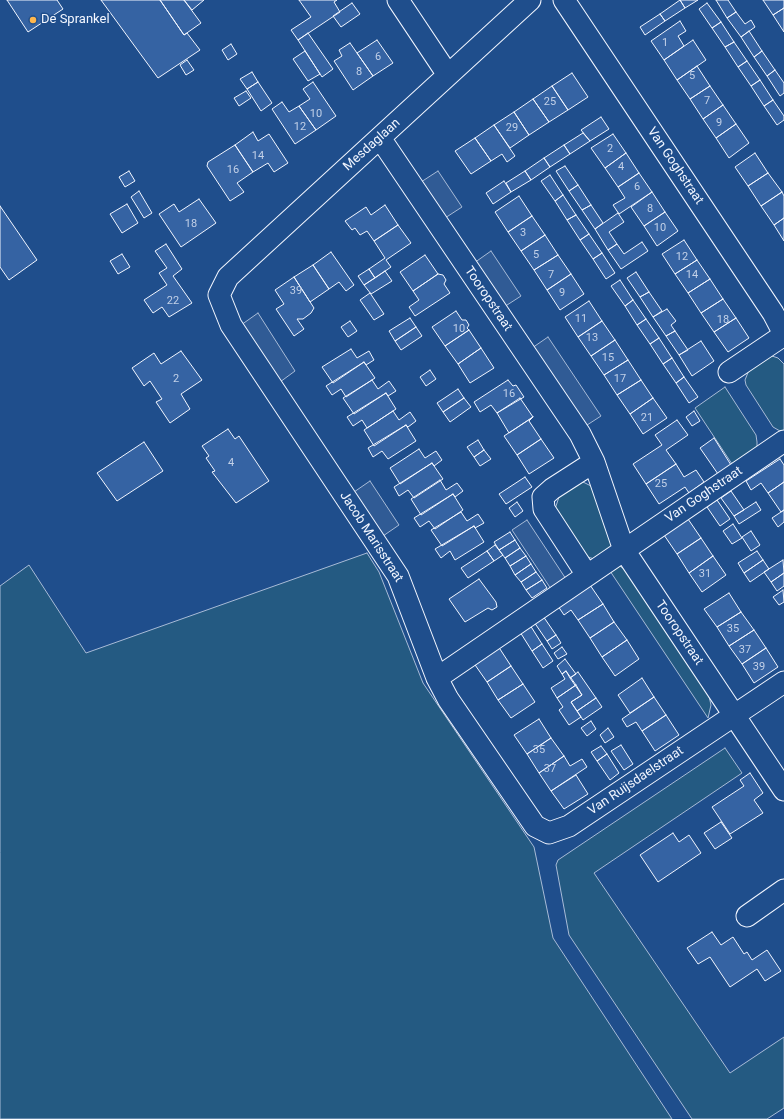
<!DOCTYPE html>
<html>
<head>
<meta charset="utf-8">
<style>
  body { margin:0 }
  canvas { display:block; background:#1f4e8c }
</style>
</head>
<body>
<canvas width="784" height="1119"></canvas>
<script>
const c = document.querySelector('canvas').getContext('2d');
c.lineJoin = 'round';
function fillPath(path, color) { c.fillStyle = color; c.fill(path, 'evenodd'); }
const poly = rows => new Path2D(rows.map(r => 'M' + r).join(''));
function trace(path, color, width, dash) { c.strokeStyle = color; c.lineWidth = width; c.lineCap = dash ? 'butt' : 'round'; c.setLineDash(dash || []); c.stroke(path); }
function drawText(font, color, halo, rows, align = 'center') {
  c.font = font + ' Roboto,sans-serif'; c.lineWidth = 3; c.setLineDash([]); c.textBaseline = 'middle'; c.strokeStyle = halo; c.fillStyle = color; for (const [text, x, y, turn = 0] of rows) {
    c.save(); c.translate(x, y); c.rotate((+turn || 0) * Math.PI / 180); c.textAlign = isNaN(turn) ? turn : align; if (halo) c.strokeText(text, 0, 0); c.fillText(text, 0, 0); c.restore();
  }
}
const green = poly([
  [772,356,778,358,784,364,784,431,780,431,773,427,746,385,745,380,749,370,764,358,772,356],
  [725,387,756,435,757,442,757,448,732,464,695,408,725,387],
  [583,482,593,487,612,540,611,547,594,559,585,556,555,509,560,494,574,484,583,482],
  [367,553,379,572,423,683,534,847,553,938,672,1119,0,1119,0,586,29,565,86,653,367,553],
  [618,565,626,570,708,692,711,705,708,718,608,568,618,565],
  [725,748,742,773,594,873,730,1073,784,1037,784,1108,767,1119,692,1119,569,935,556,865,558,860,725,748]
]);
fillPath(green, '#245a82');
trace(green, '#a8bbd7', 1);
const parking = poly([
  [438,171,462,207,445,218,421,182,438,171],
  [491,251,521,296,504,307,474,263,491,251],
  [258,313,295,371,280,382,241,325,258,313],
  [548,337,601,416,584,427,532,348,548,337],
  [370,481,399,525,383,536,354,492,370,481],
  [527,520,566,579,551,589,512,530,527,520]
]);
fillPath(parking, '#305b95');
trace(parking, '#a8bbd7', 1);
const building = poly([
  [7,0,57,0,63,9,28,32,7,0],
  [101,0,160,0,184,35,187,33,200,50,158,78,101,0],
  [160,0,184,0,201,23,184,35,160,0],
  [184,0,204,0,192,10,184,0],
  [299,0,337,0,334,2,340,12,298,40,291,30,311,17,299,0],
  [680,0,685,8,665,21,660,14,680,0],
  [680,0,698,0,685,8,680,0],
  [716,0,728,0,736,12,727,18,716,0],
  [763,0,784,0,784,8,773,15,763,0],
  [352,3,360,14,341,27,333,16,352,3],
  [707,3,721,22,712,28,699,9,707,3],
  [784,8,784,32,773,15,784,8],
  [736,12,745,24,751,20,755,27,741,37,727,18,736,12],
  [660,14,665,21,645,35,640,27,660,14],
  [680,21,686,31,678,36,684,46,664,60,651,41,680,21],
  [721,22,734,42,725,47,712,28,721,22],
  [749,31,762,51,754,57,741,37,749,31],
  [308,33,333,69,322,77,298,40,308,33],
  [377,40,393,63,373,76,357,53,377,40],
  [693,40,706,60,677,80,664,60,693,40],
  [734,42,747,61,738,67,725,47,734,42],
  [350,43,373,76,353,90,334,61,342,56,339,50,350,43],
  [231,44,237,54,228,60,222,50,231,44],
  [305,51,320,74,308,81,293,59,305,51],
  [762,51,775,70,767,76,754,57,762,51],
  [187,60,194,70,186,75,180,65,187,60],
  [747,61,760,80,751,86,738,67,747,61],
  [697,66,710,86,690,99,677,80,697,66],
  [775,70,784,83,784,93,780,96,767,76,775,70],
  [252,72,258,82,247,89,240,79,252,72],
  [572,73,588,97,568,110,552,86,572,73],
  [760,80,773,100,764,106,751,86,760,80],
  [258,82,272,103,261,111,247,89,258,82],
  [313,82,336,116,316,130,299,106,310,99,303,89,313,82],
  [552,86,568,110,549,122,533,99,552,86],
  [710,86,723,105,703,119,690,99,710,86],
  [246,91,251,98,239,106,234,98,246,91],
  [533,99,549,122,529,135,514,112,533,99],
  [773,100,784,116,784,120,777,125,764,106,773,100],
  [282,102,289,112,299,106,316,130,295,144,272,109,282,102],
  [723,105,736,124,716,138,703,119,723,105],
  [514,112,529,135,510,148,494,125,514,112],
  [601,117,609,129,590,141,581,130,601,117],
  [736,124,749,143,729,158,716,138,736,124],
  [494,125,515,156,507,162,502,154,491,161,475,138,494,125],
  [253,132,258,141,269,134,288,163,274,172,268,163,253,172,235,145,253,132],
  [583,133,590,141,570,154,564,145,583,133],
  [613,134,626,153,605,168,591,148,613,134],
  [475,138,491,161,471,174,455,151,475,138],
  [235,145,253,172,237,183,244,192,230,201,207,166,208,162,235,145],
  [564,145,570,154,550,167,544,158,564,145],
  [626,153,639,173,618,187,605,168,626,153],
  [755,153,768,173,748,186,735,167,755,153],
  [544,158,550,167,531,180,525,171,544,158],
  [565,166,578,185,569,191,556,171,565,166],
  [129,171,135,181,125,187,119,177,129,171],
  [525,171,531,180,511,192,506,183,525,171],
  [639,173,652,192,619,214,613,205,625,198,618,187,639,173],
  [768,173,782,192,761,206,748,186,768,173],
  [550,175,563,195,555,201,541,181,550,175],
  [504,181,511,192,493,204,486,193,504,181],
  [578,185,591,205,582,210,569,191,578,185],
  [139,191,152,213,144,218,131,197,139,191],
  [652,192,665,212,644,226,631,207,652,192],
  [782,192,784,196,784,218,774,225,761,206,782,192],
  [563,195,576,215,567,220,555,201,563,195],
  [519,196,532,216,508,232,495,212,519,196],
  [199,199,216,223,181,247,159,214,174,204,179,212,199,199],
  [127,204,138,223,122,233,110,214,127,204],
  [385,205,398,225,374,241,367,231,360,235,355,228,352,230,345,221,366,207,371,215,385,205],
  [591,205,603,223,595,229,582,210,591,205],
  [0,206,37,260,9,280,0,267,0,206],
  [665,212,678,231,657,246,644,226,665,212],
  [618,213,624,222,609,232,617,244,608,250,595,229,618,213],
  [576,215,589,234,580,240,567,220,576,215],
  [532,216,545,235,521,251,508,232,532,216],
  [784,218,784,241,774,225,784,218],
  [398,225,411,243,386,260,391,267,375,278,369,269,385,258,374,241,398,225],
  [589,234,602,253,593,259,580,240,589,234],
  [545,235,558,255,534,270,521,251,545,235],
  [684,240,697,260,675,274,662,254,684,240],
  [642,242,648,251,621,269,608,250,617,244,624,254,642,242],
  [166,244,182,269,173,276,192,303,169,317,162,307,153,313,144,300,167,285,159,273,167,268,155,251,166,244],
  [331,252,354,285,346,291,339,282,329,289,313,265,331,252],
  [602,253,615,273,606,279,593,259,602,253],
  [122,254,130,267,118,274,110,261,122,254],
  [425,255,438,274,413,291,400,272,425,255],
  [558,255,571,274,547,290,534,270,558,255],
  [697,260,710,279,688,293,675,274,697,260],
  [313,265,329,289,310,302,294,277,313,265],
  [369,269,375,278,364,285,358,276,369,269],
  [385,271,392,281,371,294,364,285,385,271],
  [636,272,649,292,640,297,627,278,636,272],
  [438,274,443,275,446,280,444,284,450,293,415,316,409,307,419,300,413,291,438,274],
  [571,274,584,294,560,310,547,290,571,274],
  [294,277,314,308,311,313,303,319,297,319,304,329,294,336,276,309,284,304,275,290,294,277],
  [710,279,723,299,701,313,688,293,710,279],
  [620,280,633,300,625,306,611,286,620,280],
  [649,292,662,311,653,317,640,297,649,292],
  [370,293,384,314,374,320,360,300,370,293],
  [723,299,736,318,714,332,701,313,723,299],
  [633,300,646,319,637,325,625,306,633,300],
  [589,301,602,321,578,337,565,317,589,301],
  [667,309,676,321,671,325,675,331,666,336,653,317,667,309],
  [456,311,462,320,466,320,469,325,467,328,469,330,445,346,432,327,456,311],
  [410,318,416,327,395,341,389,331,410,318],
  [736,318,749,338,728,352,714,332,736,318],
  [646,319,659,338,650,344,637,325,646,319],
  [350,321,357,331,348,337,341,327,350,321],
  [602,321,615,340,591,356,578,337,602,321],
  [416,327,422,336,401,350,395,341,416,327],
  [469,330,481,348,458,364,445,346,469,330],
  [675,331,688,350,679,355,666,336,675,331],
  [659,338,672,358,663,364,650,344,659,338],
  [615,340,628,360,604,375,591,356,615,340],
  [701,341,714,361,692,376,679,355,701,341],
  [481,348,494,368,470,383,458,364,481,348],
  [351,349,357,358,369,351,374,360,366,365,364,362,333,383,322,367,351,349],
  [181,351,202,380,181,394,190,409,170,423,156,402,162,399,150,381,144,386,132,368,154,353,161,364,181,351],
  [672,358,684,377,676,383,663,364,672,358],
  [628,360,641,380,617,395,604,375,628,360],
  [364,362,375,378,346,397,341,389,332,395,326,386,364,362],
  [430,370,436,379,426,386,420,377,430,370],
  [684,377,698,397,689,403,676,383,684,377],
  [372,380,378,389,389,381,396,391,388,396,386,393,354,414,343,398,372,380],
  [508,380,513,386,516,385,524,397,497,413,491,405,480,412,474,402,508,380],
  [641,380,653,398,630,414,617,395,641,380],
  [458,389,464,398,443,412,437,403,458,389],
  [386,393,396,409,367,428,362,420,353,426,347,417,386,393],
  [464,398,471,407,450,422,443,412,464,398],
  [520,398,533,417,509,433,497,413,520,398],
  [653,398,667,418,643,434,630,414,653,398],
  [393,411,399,420,410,412,416,421,408,427,406,425,374,446,364,430,393,411],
  [694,411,700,421,692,426,686,417,694,411],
  [533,417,529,421,541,439,517,455,504,436,533,417],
  [677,420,688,435,666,450,676,464,646,484,633,464,662,445,655,435,677,420],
  [406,425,416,441,388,459,382,451,373,457,368,448,406,425],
  [228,429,235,439,239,436,269,481,236,503,212,472,215,471,206,458,209,456,202,446,228,429],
  [714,438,731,465,718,474,700,448,714,438],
  [541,439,554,458,529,474,517,455,541,439],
  [478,440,484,450,474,457,467,447,478,440],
  [144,442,163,471,117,501,97,473,144,442],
  [419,449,425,458,436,451,442,460,434,466,432,463,400,484,390,468,419,449],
  [484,450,491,459,480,466,474,457,484,450],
  [780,459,784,465,784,482,768,493,761,483,751,490,746,481,780,459],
  [432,463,443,479,414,498,408,490,399,496,394,487,432,463],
  [676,464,684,477,696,470,704,482,689,493,685,487,659,504,646,484,676,464],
  [525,477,532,487,506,504,499,494,525,477],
  [440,480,446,490,457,483,463,491,455,497,453,494,421,515,411,499,440,480],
  [784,482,784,510,781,512,768,493,784,482],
  [731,491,744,510,734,516,721,498,731,491],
  [453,494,463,510,435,529,429,521,420,527,414,518,453,494],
  [717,500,730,519,720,526,707,507,717,500],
  [517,502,523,511,515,517,509,508,517,502],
  [756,502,761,510,739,524,734,516,756,502],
  [784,510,784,522,778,527,772,518,784,510],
  [461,512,467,521,478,514,484,523,475,528,474,526,442,546,431,530,461,512],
  [688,519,701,538,677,554,664,535,688,519],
  [733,524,742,538,732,544,723,531,733,524],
  [474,526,484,542,455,560,450,551,441,558,435,549,474,526],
  [751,531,760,545,751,551,742,537,751,531],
  [510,532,515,540,499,550,494,542,510,532],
  [701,538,713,556,689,573,677,554,701,538],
  [515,540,520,548,505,558,499,550,515,540],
  [495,545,503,555,494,561,487,551,495,545],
  [520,548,526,556,510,566,505,558,520,548],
  [487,551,494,561,468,578,461,568,487,551],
  [757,551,763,560,744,573,738,563,757,551],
  [526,556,531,564,515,575,510,566,526,556],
  [713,556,726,575,702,592,689,573,713,556],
  [763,560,769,569,750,582,744,573,763,560],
  [783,560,784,573,771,582,764,572,783,560],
  [531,564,536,572,521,582,515,575,531,564],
  [536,572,542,580,526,590,521,582,536,572],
  [784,573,784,586,777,591,771,582,784,573],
  [479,579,496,602,497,607,492,610,488,608,465,622,449,599,479,579],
  [542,580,547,588,532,598,526,590,542,580],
  [590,585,603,604,578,620,571,610,564,615,558,606,590,585],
  [783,590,784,602,779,605,773,597,783,590],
  [729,593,741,612,717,627,704,609,729,593],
  [603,604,614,622,590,638,578,620,603,604],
  [741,612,754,630,729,646,717,627,741,612],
  [543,616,556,635,547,641,534,622,543,616],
  [614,622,627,640,602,657,590,638,614,622],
  [530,625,542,644,532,651,520,632,530,625],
  [754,630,766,648,742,664,729,646,754,630],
  [556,635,561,643,552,649,547,641,556,635],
  [627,640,639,659,615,676,602,657,627,640],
  [542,644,553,661,543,668,532,651,542,644],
  [498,646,511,666,487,682,473,662,498,646],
  [562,647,567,654,558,659,554,653,562,647],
  [766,648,778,667,754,683,742,664,766,648],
  [565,659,576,674,570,678,566,671,562,674,557,666,565,659],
  [511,666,523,684,498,700,487,682,511,666],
  [566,671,576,685,557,698,551,688,565,679,562,674,566,671],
  [578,672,596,698,577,711,571,702,582,695,570,678,578,672],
  [642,678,654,697,630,713,618,695,642,678],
  [523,684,535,702,511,718,498,700,523,684],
  [576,685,582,695,571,702,581,717,569,725,559,710,563,707,557,698,576,685],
  [654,697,666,715,642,731,636,722,627,727,622,719,654,697],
  [596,698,602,707,583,720,577,711,596,698],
  [666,715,679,735,655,751,642,731,666,715],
  [539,719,551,738,527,754,514,735,539,719],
  [591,721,596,729,587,736,581,728,591,721],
  [608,728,614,737,605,743,600,735,608,728],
  [551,738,564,756,539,773,527,754,551,738],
  [621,745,633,764,624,770,611,751,621,745],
  [601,746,607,754,597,761,591,752,601,746],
  [607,754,619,773,610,780,597,761,607,754],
  [564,756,570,766,582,759,587,767,551,791,539,773,564,756],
  [750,773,763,793,754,800,763,813,730,834,712,807,744,786,740,780,750,773],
  [576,775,588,794,564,809,551,791,576,775],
  [721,822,732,838,715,849,704,833,721,822],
  [673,833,679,842,689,835,701,853,658,882,640,855,673,833],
  [712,932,721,945,733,937,744,954,747,952,752,960,767,950,781,971,765,981,757,969,730,987,710,957,698,964,687,948,712,932]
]);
fillPath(building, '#3563a3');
trace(building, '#f2f6ff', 1);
const street = poly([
  [398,0,448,75],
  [530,0,228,277,219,295,231,325,398,576,437,678,448,699,535,826,549,833,569,826,784,682],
  [564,0,773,313,784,334],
  [380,138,580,434,594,462,624,550,784,790],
  [729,372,784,335],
  [587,575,544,509,543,497,552,489,594,462],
  [437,678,784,441],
  [747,916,784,890]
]);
trace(street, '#f2f6ff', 23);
trace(street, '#1f4e8c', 21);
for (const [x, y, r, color] of [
  [33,20,4,"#ffb74d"]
]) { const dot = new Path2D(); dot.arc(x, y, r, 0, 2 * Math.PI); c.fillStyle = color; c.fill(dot); trace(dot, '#1f4e8c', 1.5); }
drawText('11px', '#c3d1e8', null, [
  ["1",665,43],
  ["6",378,57],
  ["8",359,72],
  ["5",692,76],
  ["7",707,101],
  ["25",550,102],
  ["10",316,114],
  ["9",719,123],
  ["12",300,127],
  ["29",512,128],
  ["2",610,149],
  ["14",258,156],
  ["4",621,167],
  ["16",233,170],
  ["6",637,187],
  ["8",650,209],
  ["18",191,224],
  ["10",660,228],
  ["3",523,233],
  ["5",536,255],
  ["12",682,257],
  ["7",551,275],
  ["14",692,275],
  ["39",296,291],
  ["9",562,293],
  ["22",173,301],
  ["11",581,319],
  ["18",723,320],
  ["10",459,329],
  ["13",592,338],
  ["15",608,358],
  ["2",176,379],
  ["17",620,379],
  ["16",509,394],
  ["21",647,418],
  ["4",231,463],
  ["25",661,484],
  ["31",705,574],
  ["35",733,629],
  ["37",745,650],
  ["39",759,667],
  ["35",539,750],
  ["37",550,769]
]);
drawText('13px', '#f2f6ff', '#1f4e8c', [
  ["De Sprankel",41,20]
], 'left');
drawText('13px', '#f2f6ff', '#1f4e8c', [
  ["Mesdaglaan",372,145,-42],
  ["Van Goghstraat",675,166,56],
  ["Tooropstraat",488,299,56],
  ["Van Goghstraat",704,495,-34],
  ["Jacob Marisstraat",371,537,57],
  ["Tooropstraat",679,633,56],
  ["Van Ruijsdaelstraat",636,781,-34]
]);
</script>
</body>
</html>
